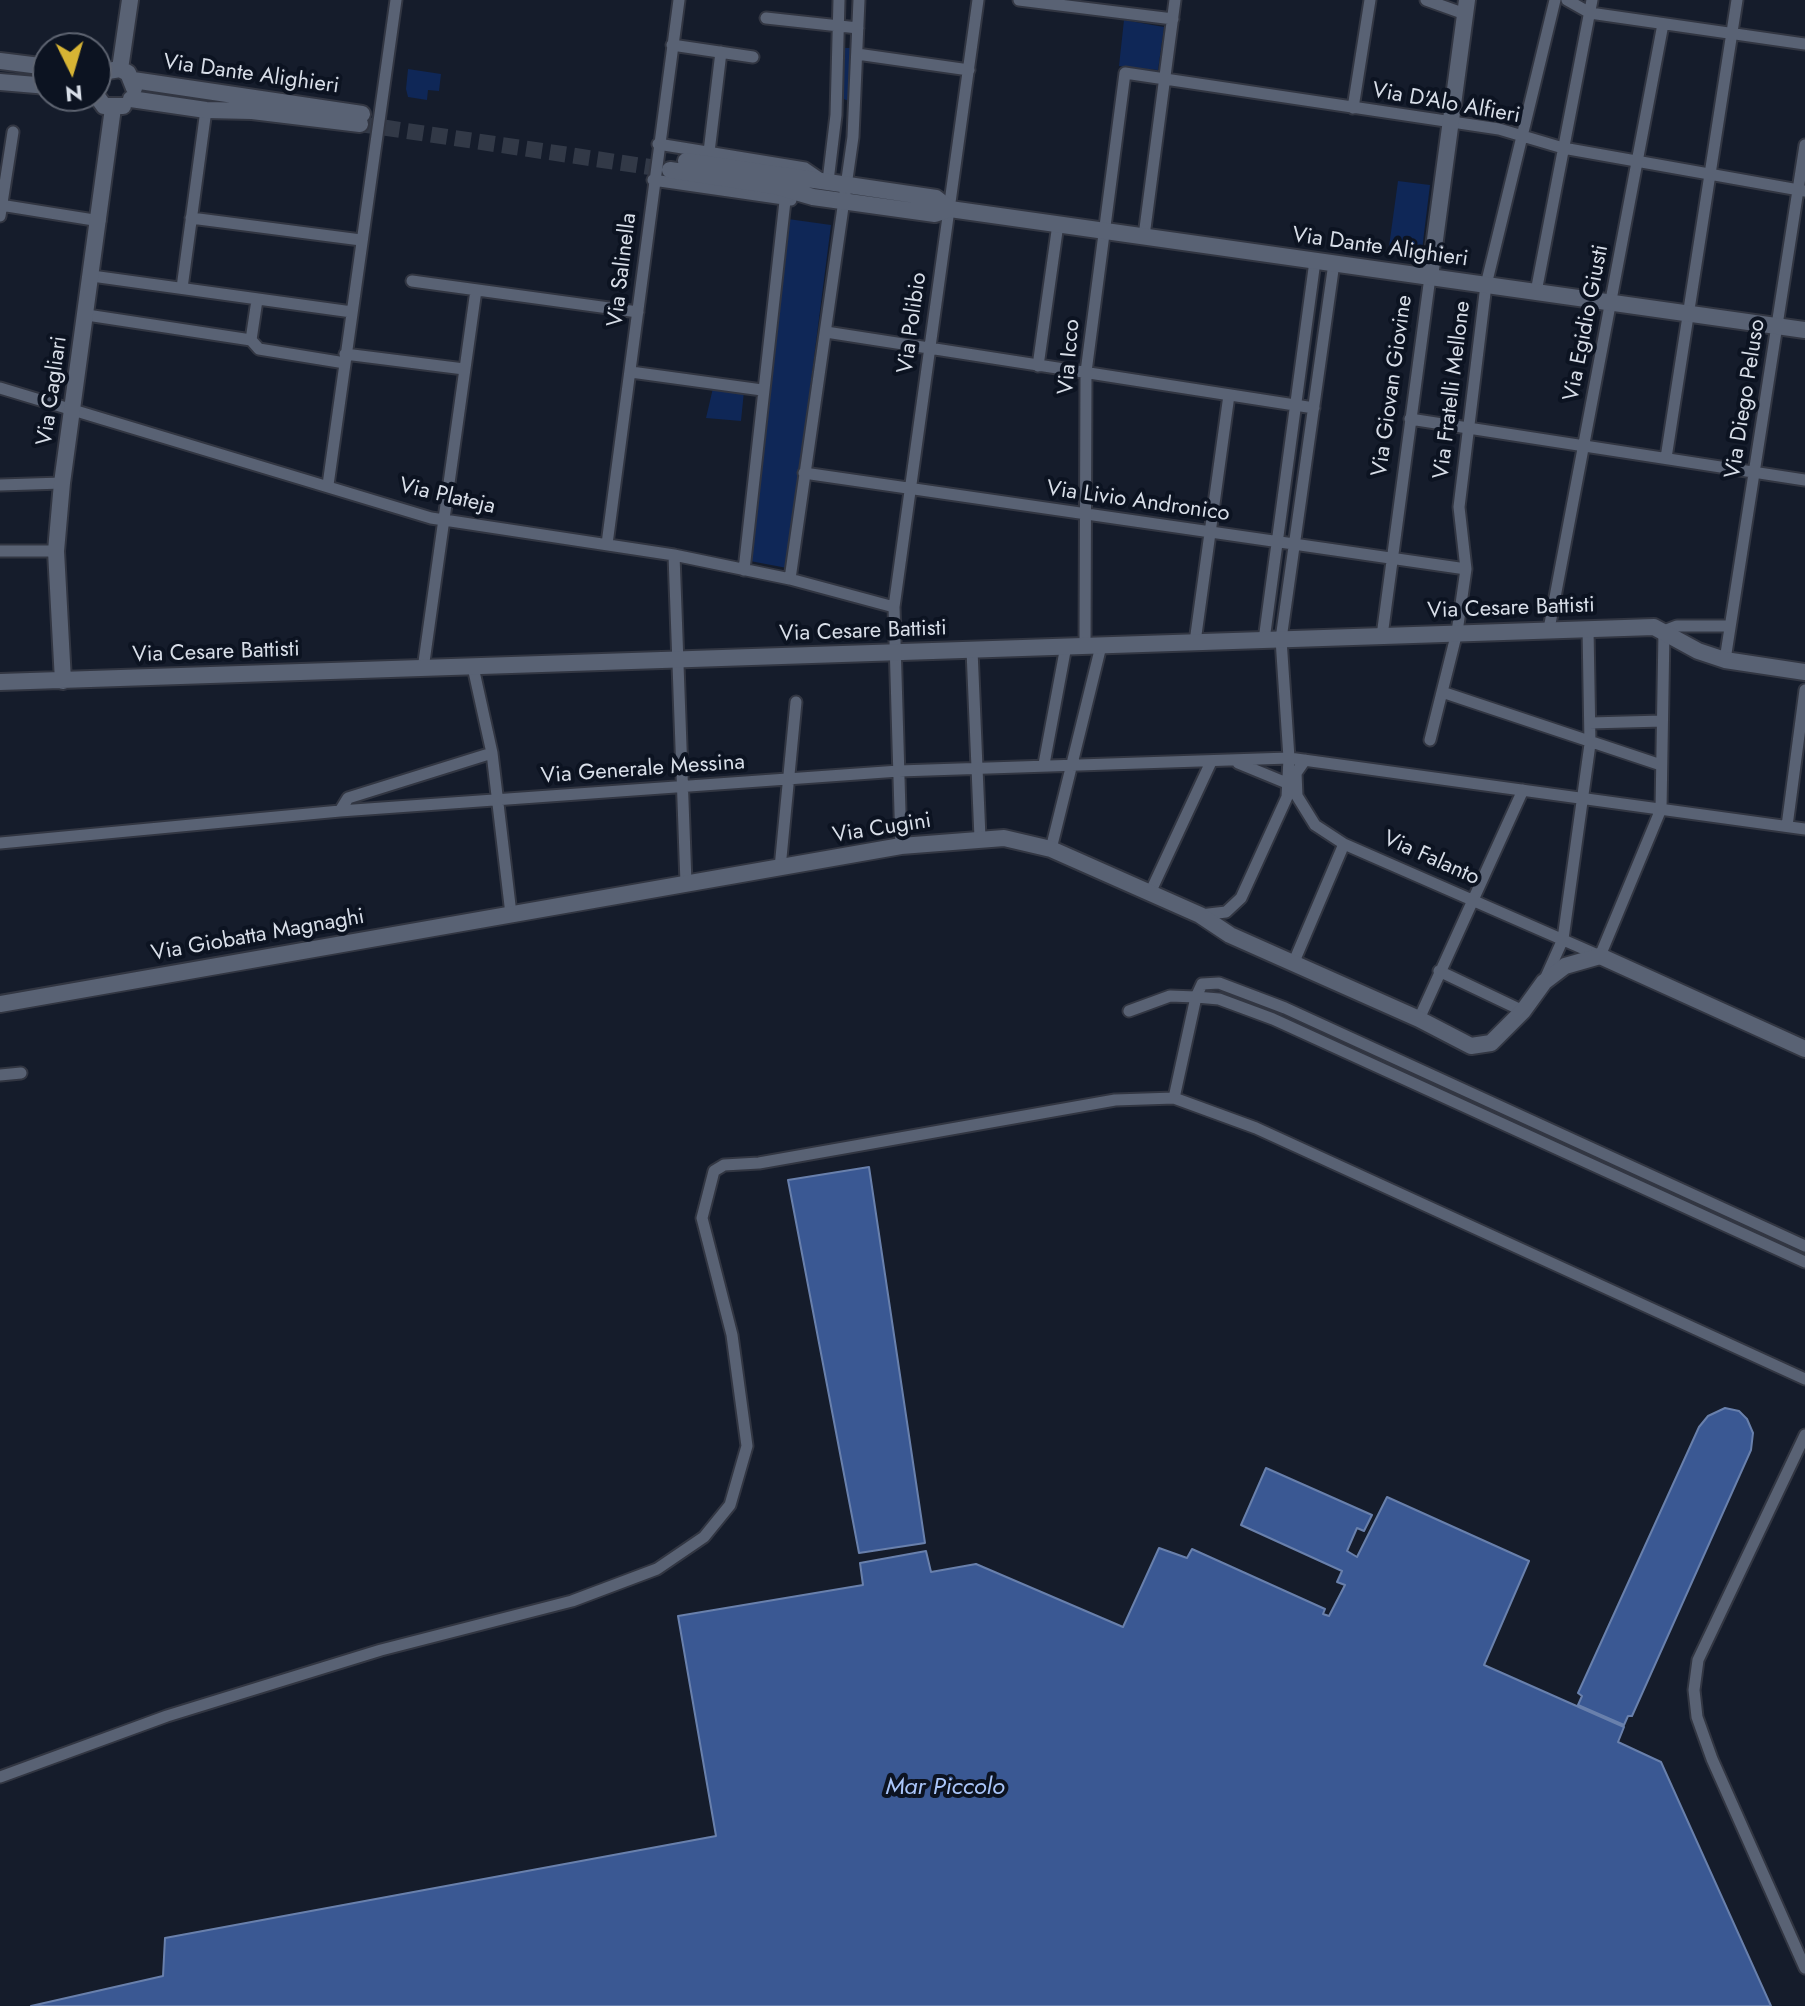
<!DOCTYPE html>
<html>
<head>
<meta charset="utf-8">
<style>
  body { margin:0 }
  #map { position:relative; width:1805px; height:2006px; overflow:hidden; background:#151c2b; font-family:Jost,sans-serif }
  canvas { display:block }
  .north { position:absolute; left:32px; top:32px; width:80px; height:80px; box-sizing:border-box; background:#0c1321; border:2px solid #5e6471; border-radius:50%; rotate:175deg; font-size:22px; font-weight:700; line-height:32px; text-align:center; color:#d8dee8 }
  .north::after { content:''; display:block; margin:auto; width:28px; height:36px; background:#d7b434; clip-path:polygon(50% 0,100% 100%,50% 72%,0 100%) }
</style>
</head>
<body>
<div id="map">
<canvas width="1805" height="2006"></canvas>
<div class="north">N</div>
</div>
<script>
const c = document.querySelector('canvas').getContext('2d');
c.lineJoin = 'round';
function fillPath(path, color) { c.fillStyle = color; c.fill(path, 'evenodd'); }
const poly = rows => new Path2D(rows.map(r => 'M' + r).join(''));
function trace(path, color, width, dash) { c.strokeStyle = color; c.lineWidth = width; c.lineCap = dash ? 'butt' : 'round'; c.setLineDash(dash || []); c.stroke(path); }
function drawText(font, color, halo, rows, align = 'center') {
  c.font = font + ' Jost,sans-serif'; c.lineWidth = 8; c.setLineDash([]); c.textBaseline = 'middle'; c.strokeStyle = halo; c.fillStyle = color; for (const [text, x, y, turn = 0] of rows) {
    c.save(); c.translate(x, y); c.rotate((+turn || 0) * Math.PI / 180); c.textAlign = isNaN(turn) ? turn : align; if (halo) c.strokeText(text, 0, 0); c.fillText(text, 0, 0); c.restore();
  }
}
fillPath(poly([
  [1124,20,1164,27,1158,70,1119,66],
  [843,48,852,48,849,101,841,98],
  [408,69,441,74,439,91,428,90,427,100,408,97,406,89],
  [1398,181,1430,185,1421,258,1388,254],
  [788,219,831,225,787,568,750,561],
  [713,388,744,391,741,421,706,418]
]), '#0f2757');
const water = poly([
  [869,1167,925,1543,859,1553,788,1180,869,1167],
  [1725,1408,1739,1411,1747,1419,1753,1433,1751,1450,1632,1716,1628,1716,1624,1725,1578,1705,1582,1696,1578,1693,1699,1427,1708,1416,1725,1408],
  [1266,1468,1372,1515,1364,1531,1357,1528,1347,1551,1357,1557,1387,1497,1529,1561,1484,1665,1624,1727,1618,1742,1661,1762,1771,2006,31,2006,163,1976,165,1938,716,1836,678,1616,863,1585,860,1563,926,1551,931,1572,976,1564,1123,1627,1159,1548,1187,1558,1192,1549,1325,1609,1323,1614,1329,1616,1345,1585,1337,1582,1342,1571,1241,1525,1266,1468]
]);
fillPath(water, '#3a5893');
trace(water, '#6980ac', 2);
trace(poly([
  [360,124,670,170]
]), '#323947', 16, [16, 8]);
const street = poly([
  [1019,0,1173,19],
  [1426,0,1465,14],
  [1567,0,1590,13,1805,44],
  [766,18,858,28],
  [672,45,753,57],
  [857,54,969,70],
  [1353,108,1370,0],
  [658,144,805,168,821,179],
  [709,152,721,52],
  [653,180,791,200],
  [828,181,836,115,839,0],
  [0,205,100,221],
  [0,216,13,132],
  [191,218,361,240],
  [1144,236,1175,0],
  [92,276,352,312],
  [412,281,638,312],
  [182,288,206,110],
  [1536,292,1592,0],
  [87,315,251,340,259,349,345,363],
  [826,332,1314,408],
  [251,340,257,300],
  [345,354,464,369],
  [1038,366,1058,224],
  [631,372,762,390],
  [0,388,431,518,674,555,790,579,894,607],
  [1410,419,1805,480],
  [1666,458,1737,0],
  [804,473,1466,569],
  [0,485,62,483],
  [328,485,396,0],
  [607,544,679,0],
  [0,551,56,551],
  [674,555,686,883],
  [744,570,785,201],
  [790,579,853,137,859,0],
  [1549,629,1663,24],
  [1382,636,1430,277],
  [1264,640,1315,261],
  [1195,642,1229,395],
  [1085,646,1086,372,1125,73,1499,129,1563,148,1805,191],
  [972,650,980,838],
  [1725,660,1805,145],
  [473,667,492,753,511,914],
  [423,669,476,290],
  [1442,692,1661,765],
  [1590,723,1662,721],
  [1430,740,1457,632,1466,569,1459,507,1486,285,1555,0],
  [1305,760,1296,773,1297,796,1315,825,1344,844,1600,956,1661,809,1664,631,1677,626,1730,626],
  [1238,763,1289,784],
  [1044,764,1066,646],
  [340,811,348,798,492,753],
  [1787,826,1805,690],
  [0,843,340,811,899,771,1289,758,1805,829],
  [901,846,894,607,978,0],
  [1051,849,1101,646],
  [780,868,796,702],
  [1150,893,1211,762],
  [1200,915,1226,912,1241,898,1287,797,1289,758,1281,639,1334,263],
  [1293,964,1344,844],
  [1439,971,1523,1011],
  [1546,977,1563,939,1590,744,1588,628],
  [1129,1011,1170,996,1196,997,1174,1098],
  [1419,1019,1523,790],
  [0,1075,21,1073],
  [1805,1246,1285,1008,1219,983,1202,984,1196,997,1219,999,1273,1019,1805,1262],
  [1805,1435,1698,1660,1694,1690,1697,1717,1712,1759,1805,1968],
  [0,1777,167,1716,381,1650,572,1601,657,1569,704,1537,730,1505,747,1446,732,1335,702,1218,714,1171,724,1165,759,1163,1115,1100,1174,1098,1256,1128,1805,1379]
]);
const secondary = poly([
  [0,61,48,67],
  [120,69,130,0],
  [96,80,102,72,120,69,128,73,134,88],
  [133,80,362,114],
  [0,82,48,86],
  [96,95,104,106,123,106],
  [131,99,206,110,252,111,360,124],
  [686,161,936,198,950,209],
  [670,170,775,186,813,197,935,214,950,209,1805,330],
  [1430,277,1467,0],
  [63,681,56,551,62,483,113,108],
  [0,682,1654,627,1698,651,1725,660,1805,672],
  [0,1004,901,846,1004,838,1051,849,1200,915,1230,935,1419,1019,1471,1046,1491,1043,1523,1011,1544,982,1565,966,1600,956,1805,1049]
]);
trace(street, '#323642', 15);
trace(secondary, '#323642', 20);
trace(street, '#596274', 11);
trace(secondary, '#596274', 16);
drawText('22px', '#d8dee8', '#0c1321', [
  ["Via Dante Alighieri",251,75,8],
  ["Via D'Alo Alfieri",1446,104,10],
  ["Via Dante Alighieri",1380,248,8],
  ["Via Salinella",623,270,-83],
  ["Via Polibio",913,323,-82],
  ["Via Egidio Giusti",1587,323,-79],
  ["Via Icco",1070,357,-85],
  ["Via Giovan Giovine",1393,386,-82],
  ["Via Fratelli Mellone",1453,390,-83],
  ["Via Cagliari",53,391,-82],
  ["Via Diego Peluso",1746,399,-81],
  ["Via Plateja",447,497,13],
  ["Via Livio Andronico",1138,502,8],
  ["Via Cesare Battisti",1511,609,-2],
  ["Via Cesare Battisti",863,632,-2],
  ["Via Cesare Battisti",216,653,-2],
  ["Via Generale Messina",643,770,-4],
  ["Via Cugini",882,829,-9],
  ["Via Falanto",1431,859,24],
  ["Via Giobatta Magnaghi",258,936,-10]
]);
drawText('italic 24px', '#abc7fb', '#0c1321', [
  ["Mar Piccolo",945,1788]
]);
</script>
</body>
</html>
